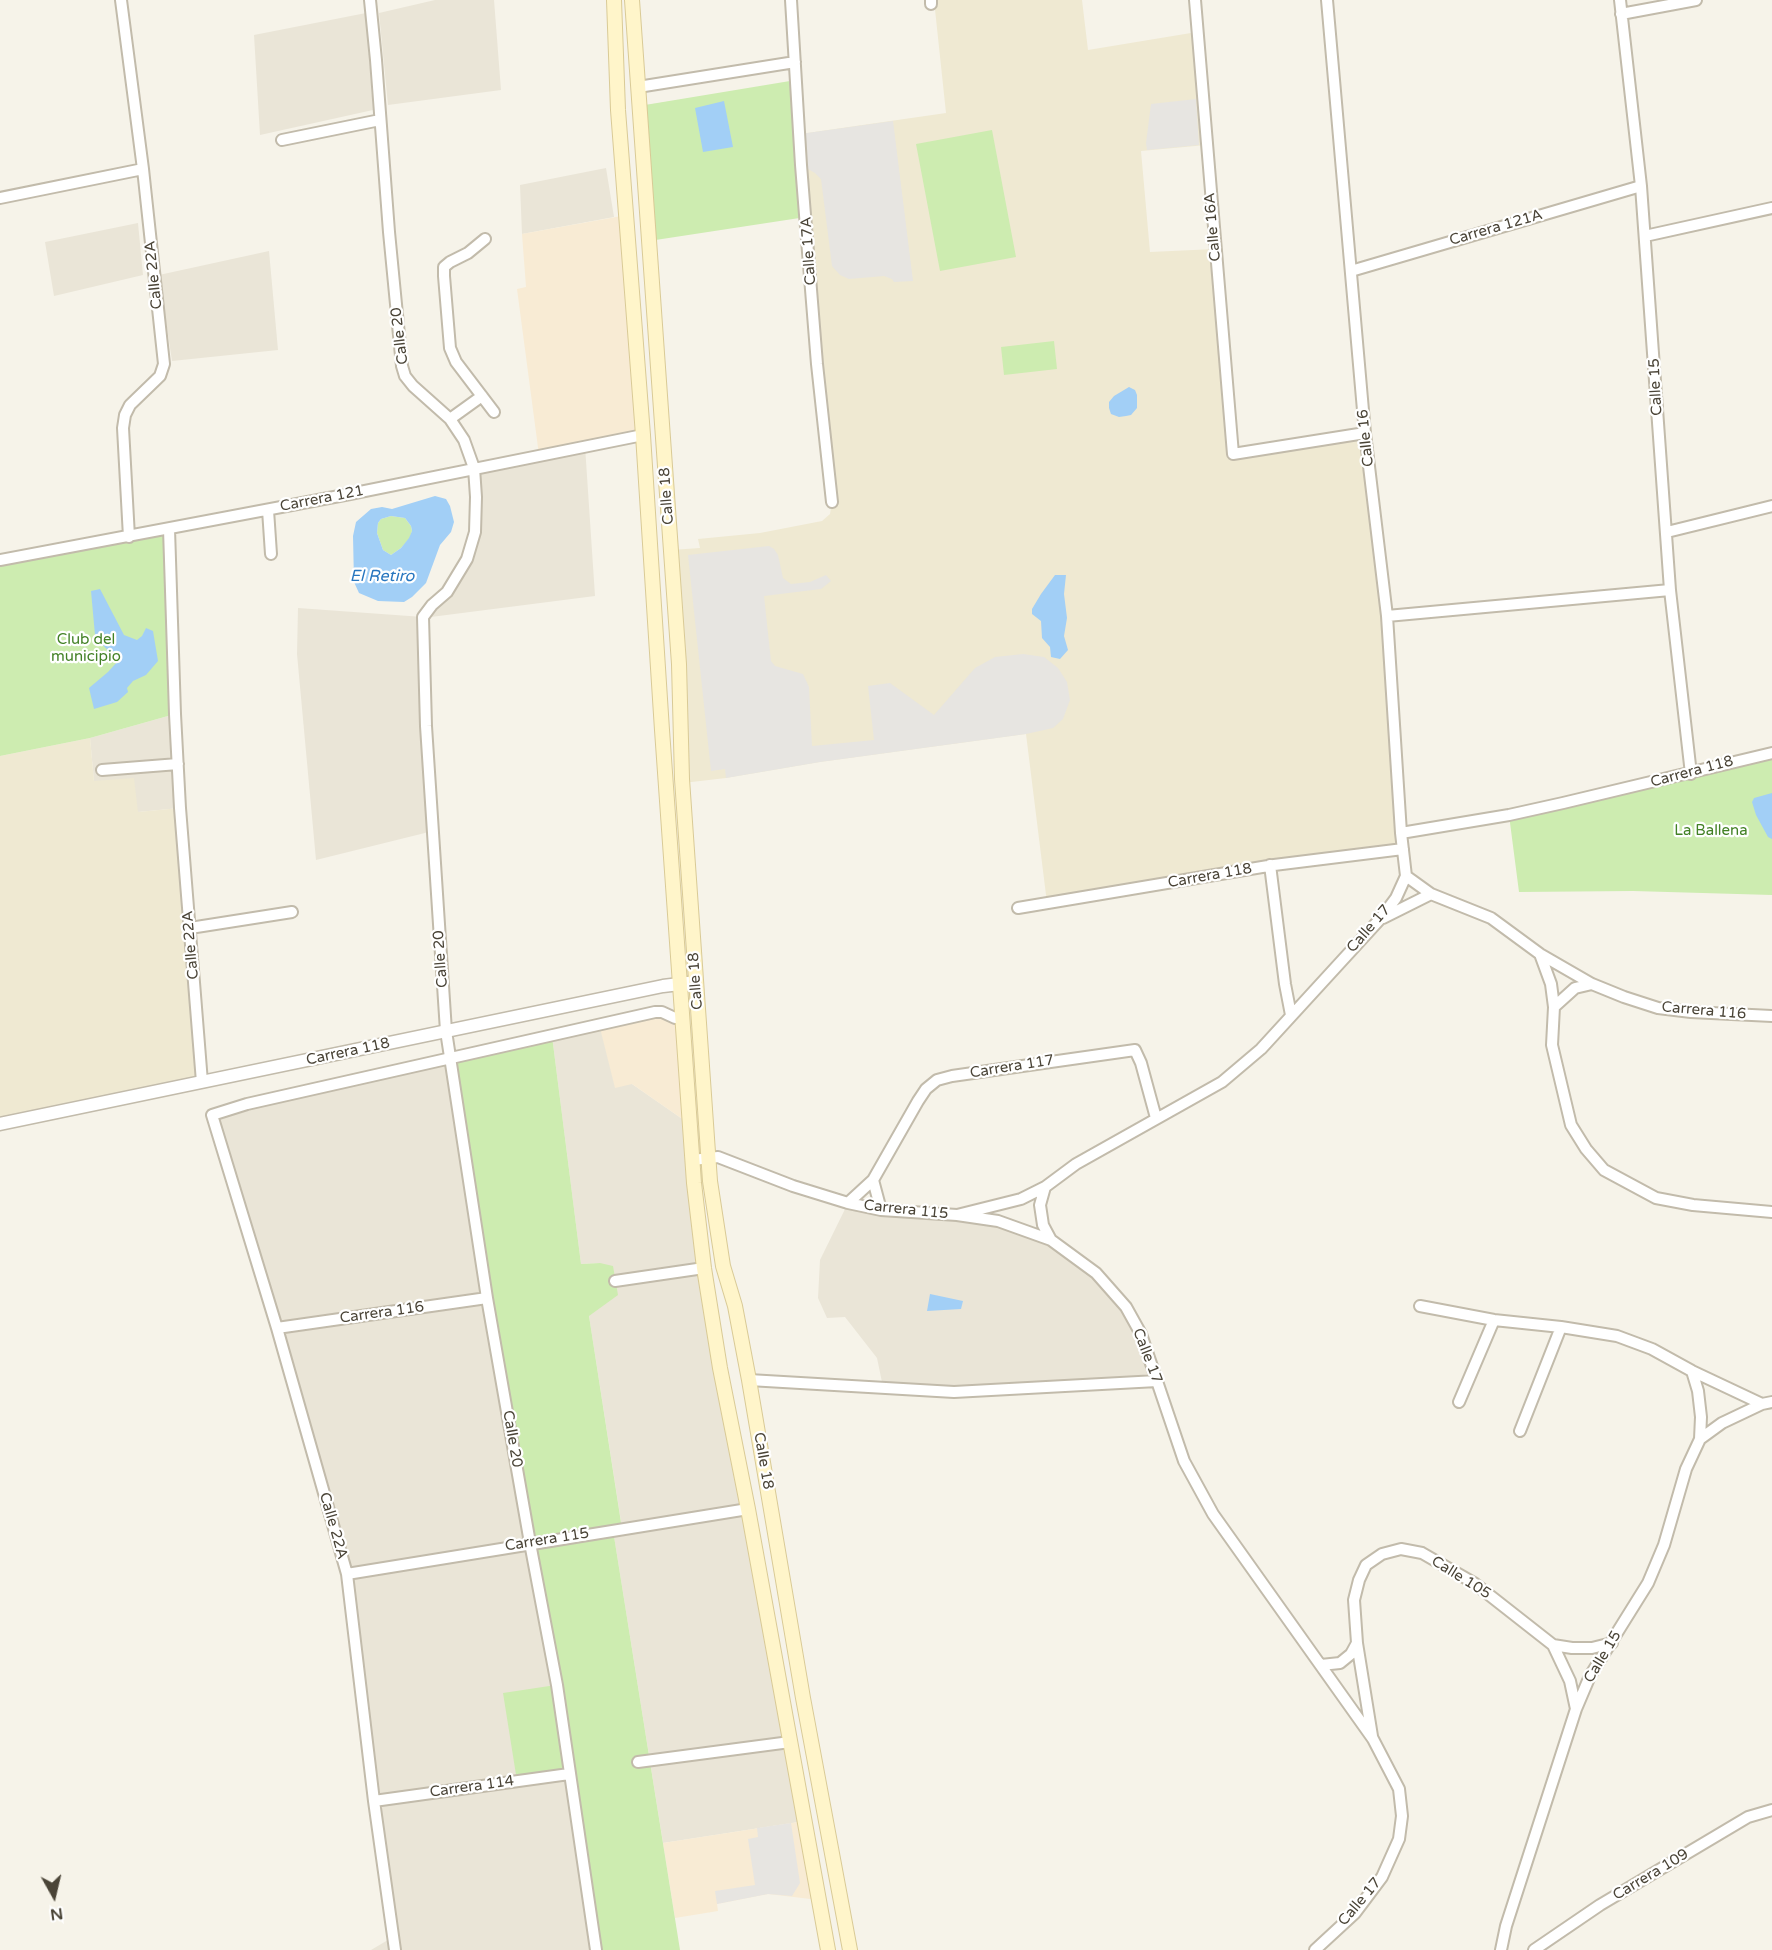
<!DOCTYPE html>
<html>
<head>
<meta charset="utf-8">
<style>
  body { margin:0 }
  #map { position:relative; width:1772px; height:1950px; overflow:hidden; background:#f6f3e9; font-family:"Varela Round",sans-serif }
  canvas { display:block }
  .north { position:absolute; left:24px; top:1866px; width:60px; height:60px; -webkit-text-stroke:4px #fff; paint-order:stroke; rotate:172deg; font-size:16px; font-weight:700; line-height:24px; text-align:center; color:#4a4437 }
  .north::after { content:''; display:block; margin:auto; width:21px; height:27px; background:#4a4437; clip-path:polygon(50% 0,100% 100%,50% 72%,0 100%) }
</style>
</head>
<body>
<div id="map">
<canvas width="1772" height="1950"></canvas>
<div class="north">N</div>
</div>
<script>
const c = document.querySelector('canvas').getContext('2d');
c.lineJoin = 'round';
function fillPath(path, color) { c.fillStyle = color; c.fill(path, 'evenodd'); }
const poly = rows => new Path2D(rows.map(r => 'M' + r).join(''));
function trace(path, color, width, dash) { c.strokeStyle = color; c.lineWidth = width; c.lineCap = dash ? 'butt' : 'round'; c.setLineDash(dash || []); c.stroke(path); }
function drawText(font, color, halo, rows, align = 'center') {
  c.font = font + ' "Varela Round",sans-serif'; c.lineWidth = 4.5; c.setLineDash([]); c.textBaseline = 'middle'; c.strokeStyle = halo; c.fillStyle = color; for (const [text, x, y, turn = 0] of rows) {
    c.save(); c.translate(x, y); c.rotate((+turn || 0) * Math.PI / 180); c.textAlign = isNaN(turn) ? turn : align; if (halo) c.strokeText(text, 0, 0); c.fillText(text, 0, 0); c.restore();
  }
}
fillPath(poly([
  [435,0,494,0,501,90,388,105,379,13],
  [366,13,373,110,260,135,254,35],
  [606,168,614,217,522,234,520,185],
  [138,223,143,275,54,296,45,242],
  [269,251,278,350,172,361,159,275],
  [585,446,595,596,423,618,433,831,316,860,297,654,298,608,423,617,447,592,475,532,474,468],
  [175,714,180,808,138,812,94,781,90,738],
  [599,1024,632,1084,691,1125,694,1183,805,1821,663,1843,613,1530,622,1528,589,1316,600,1263,581,1264,552,1036],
  [450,1058,569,1774,596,1950,371,1950,393,1937,347,1574,212,1115],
  [848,1203,957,1215,1028,1231,1096,1273,1126,1307,1157,1381,954,1392,883,1387,877,1358,845,1317,827,1318,818,1298,820,1260]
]), '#eae5d7');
fillPath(poly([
  [627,215,643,435,539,455,517,289,526,287,522,234],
  [655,1012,684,1027,691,1125,632,1084,615,1088,599,1024],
  [805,1821,819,1900,768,1894,717,1904,718,1911,675,1918,663,1843]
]), '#f8ebd4');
fillPath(poly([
  [934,0,1082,0,1088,50,1197,32,1206,145,1141,151,1150,252,1215,249,1233,454,1365,433,1403,849,1047,903,1026,734,820,762,726,778,683,783,671,550,700,548,698,539,760,533,822,521,830,514,832,502,806,217,639,106,706,96,800,134,946,113],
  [90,738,94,781,134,778,138,812,180,808,202,1082,0,1124,0,756]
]), '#efe9d2');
fillPath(poly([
  [796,80,806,217,649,241,639,106],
  [992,130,1016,257,940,271,916,144],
  [1054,341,1057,369,1004,375,1001,347],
  [391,516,405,518,411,526,412,531,410,538,401,548,391,555,383,550,377,533,378,523,381,519],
  [169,529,175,714,90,738,0,756,0,560],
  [1772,753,1772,895,1633,891,1519,892,1509,815],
  [552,1036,581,1264,600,1263,613,1266,618,1295,589,1316,622,1529,613,1530,680,1950,596,1950,569,1774,517,1781,503,1693,556,1685,450,1058]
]), '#cdecb0');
fillPath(poly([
  [1196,99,1199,145,1147,150,1146,143,1151,104],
  [893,121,913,281,894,282,892,279,884,276,849,279,840,275,832,266,821,179,815,173,801,165,800,134],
  [769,546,774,549,778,555,783,578,791,584,810,582,826,575,831,581,821,589,764,596,771,661,775,666,803,674,809,687,812,746,874,740,868,686,890,683,934,715,975,668,995,657,1023,654,1044,657,1058,668,1067,682,1070,700,1063,719,1053,728,1026,734,820,762,726,778,725,769,711,771,688,555],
  [791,1823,800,1883,792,1896,768,1894,717,1904,715,1891,755,1885,748,1839,758,1837,757,1828]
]), '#e7e5e1');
fillPath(poly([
  [724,101,733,147,703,152,695,108],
  [1129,387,1135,390,1137,395,1137,408,1131,415,1126,416,1119,417,1111,414,1109,408,1109,402,1114,396],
  [435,496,446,499,450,506,454,522,451,532,440,545,426,583,412,597,404,602,378,601,359,593,354,582,353,536,356,522,371,509,382,507,392,509],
  [391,516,405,518,411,526,412,531,409,538,401,548,391,555,383,550,377,533,378,523,381,519],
  [1055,575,1066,575,1064,594,1067,618,1064,636,1068,650,1060,659,1051,657,1050,647,1042,638,1041,621,1032,614,1032,609,1041,594],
  [100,589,124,635,137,640,142,636,146,628,153,631,158,661,146,675,133,681,127,688,128,692,117,702,94,709,89,688,108,672,118,661,100,642,95,635,91,591],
  [1772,793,1772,839,1768,837,1756,815,1752,802,1754,798],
  [930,1294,963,1301,961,1309,927,1311]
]), '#a2cff6');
const minor = poly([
  [121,0,143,169,164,364,160,376,130,405,125,415,123,428,129,537],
  [370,0,376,60,389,232,402,366,405,376,413,386,450,419,464,440,474,468,476,497,475,532,467,559,447,592,432,605,423,617,426,726,446,1031,487,1298,530,1543,557,1685,596,1950],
  [791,0,801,165,817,364,832,502],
  [931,0,931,4],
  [1195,0,1233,454,1365,433],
  [1327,0,1365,433,1387,616,1401,833,1406,876],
  [1620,0,1641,186,1670,590,1691,774],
  [1621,14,1696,0],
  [638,87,795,62],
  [282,140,380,120],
  [0,198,143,169],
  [1645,236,1772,208],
  [485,239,468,253,450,262,444,267,444,276,450,348,456,362,494,412],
  [1351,271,1641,186],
  [450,419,482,396],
  [268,510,271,554],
  [169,529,175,714,180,808,202,1082],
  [1667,532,1772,506],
  [0,560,350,494,643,435],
  [1387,616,1670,590],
  [102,770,178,764],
  [1401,833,1509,815,1563,803,1772,753],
  [1270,865,1285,984,1291,1015],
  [1406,876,1431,894,1491,918,1540,954,1592,984,1624,997,1658,1008,1691,1012,1772,1016],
  [1018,908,1274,865,1403,849],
  [1383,918,1431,894],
  [190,928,292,912],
  [1540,954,1551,984,1554,1007,1552,1045,1571,1125,1586,1149,1604,1170,1656,1198,1693,1205,1772,1212],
  [1554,1007,1575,988,1592,984],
  [693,1160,718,1157,793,1186,848,1203,881,1210,957,1215,998,1221,1051,1240],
  [873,1180,881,1210],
  [1045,1187,1040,1205,1043,1225,1051,1240,1096,1273,1126,1307,1141,1334,1184,1461,1213,1514,1373,1739,1399,1789,1402,1816,1399,1839,1382,1877,1355,1913,1315,1950],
  [848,1203,873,1180,918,1101,926,1089,937,1080,952,1076,1135,1050,1141,1063,1156,1118],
  [957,1215,1021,1199,1045,1187,1076,1164,1222,1082,1261,1049,1381,918,1396,898,1406,876],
  [615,1281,704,1268],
  [1420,1306,1494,1320,1561,1327,1617,1336,1652,1349,1692,1371,1762,1404],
  [277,1328,487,1298],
  [1692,1371,1698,1391,1701,1417,1700,1439],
  [749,1380,954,1392,1157,1381],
  [1459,1402,1494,1320],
  [1520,1431,1561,1327],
  [347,1574,748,1509],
  [1553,1645,1572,1648,1592,1648,1612,1643],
  [1321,1665,1340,1663,1351,1654,1357,1643],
  [1372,1736,1357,1643,1354,1600,1359,1580,1366,1565,1382,1554,1401,1549,1422,1553,1474,1583,1553,1645,1570,1681,1576,1709],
  [638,1762,790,1742],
  [374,1801,569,1774],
  [395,1950,374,1801,347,1574,277,1328,212,1115,247,1104,655,1012,662,1012,675,1018],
  [1501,1950,1506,1926,1576,1709,1590,1676,1648,1583,1664,1545,1686,1469,1700,1439,1722,1423,1762,1404,1772,1402],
  [1534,1950,1600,1905,1748,1817,1772,1810]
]);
const tertiary = poly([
  [0,1124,663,986,696,982]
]);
const secondary = poly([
  [614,0,618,110,643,435,662,730,694,1183,704,1268,720,1368,748,1509,828,1950],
  [632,0,679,664,682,779,710,1181,723,1266,735,1306,749,1380,803,1698,850,1950]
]);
trace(minor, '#c2bbab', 14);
trace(tertiary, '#c2bbab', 15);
trace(secondary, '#d9ca96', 16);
trace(minor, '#fff', 10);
trace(tertiary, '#fff', 12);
trace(secondary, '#fff5ca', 14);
drawText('15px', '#4a4437', '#fff', [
  ["Calle 16A",1213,227,-95],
  ["Carrera 121A",1496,228,-16],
  ["Calle 17A",809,251,-94],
  ["Calle 22A",154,275,-96],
  ["Calle 20",400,336,-97],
  ["Calle 15",1656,387,-93],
  ["Calle 16",1366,438,-96],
  ["Calle 18",667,496,-94],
  ["Carrera 121",322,499,-11],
  ["Carrera 118",1692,772,-15],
  ["Carrera 118",1210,876,-10],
  ["Calle 17",1369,929,-49],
  ["Calle 22A",191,945,-95],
  ["Calle 20",441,959,-94],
  ["Calle 18",696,981,-94],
  ["Carrera 116",1704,1011,5],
  ["Carrera 118",348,1052,-12],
  ["Carrera 117",1012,1067,-9],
  ["Carrera 115",906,1210,6],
  ["Carrera 116",382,1313,-8],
  ["Calle 17",1147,1356,69],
  ["Calle 20",512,1439,80],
  ["Calle 18",763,1461,80],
  ["Calle 22A",333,1526,74],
  ["Carrera 115",547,1540,-9],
  ["Calle 105",1461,1578,32],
  ["Calle 15",1603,1657,-59],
  ["Carrera 114",472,1787,-8],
  ["Carrera 109",1651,1875,-31],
  ["Calle 17",1360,1902,-50]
]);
drawText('15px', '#428125', '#fff', [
  ["Club del",86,640],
  ["municipio",86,657],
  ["La Ballena",1711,831]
]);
drawText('italic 16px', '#2776bf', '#fff', [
  ["El Retiro",382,577]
]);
</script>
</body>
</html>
